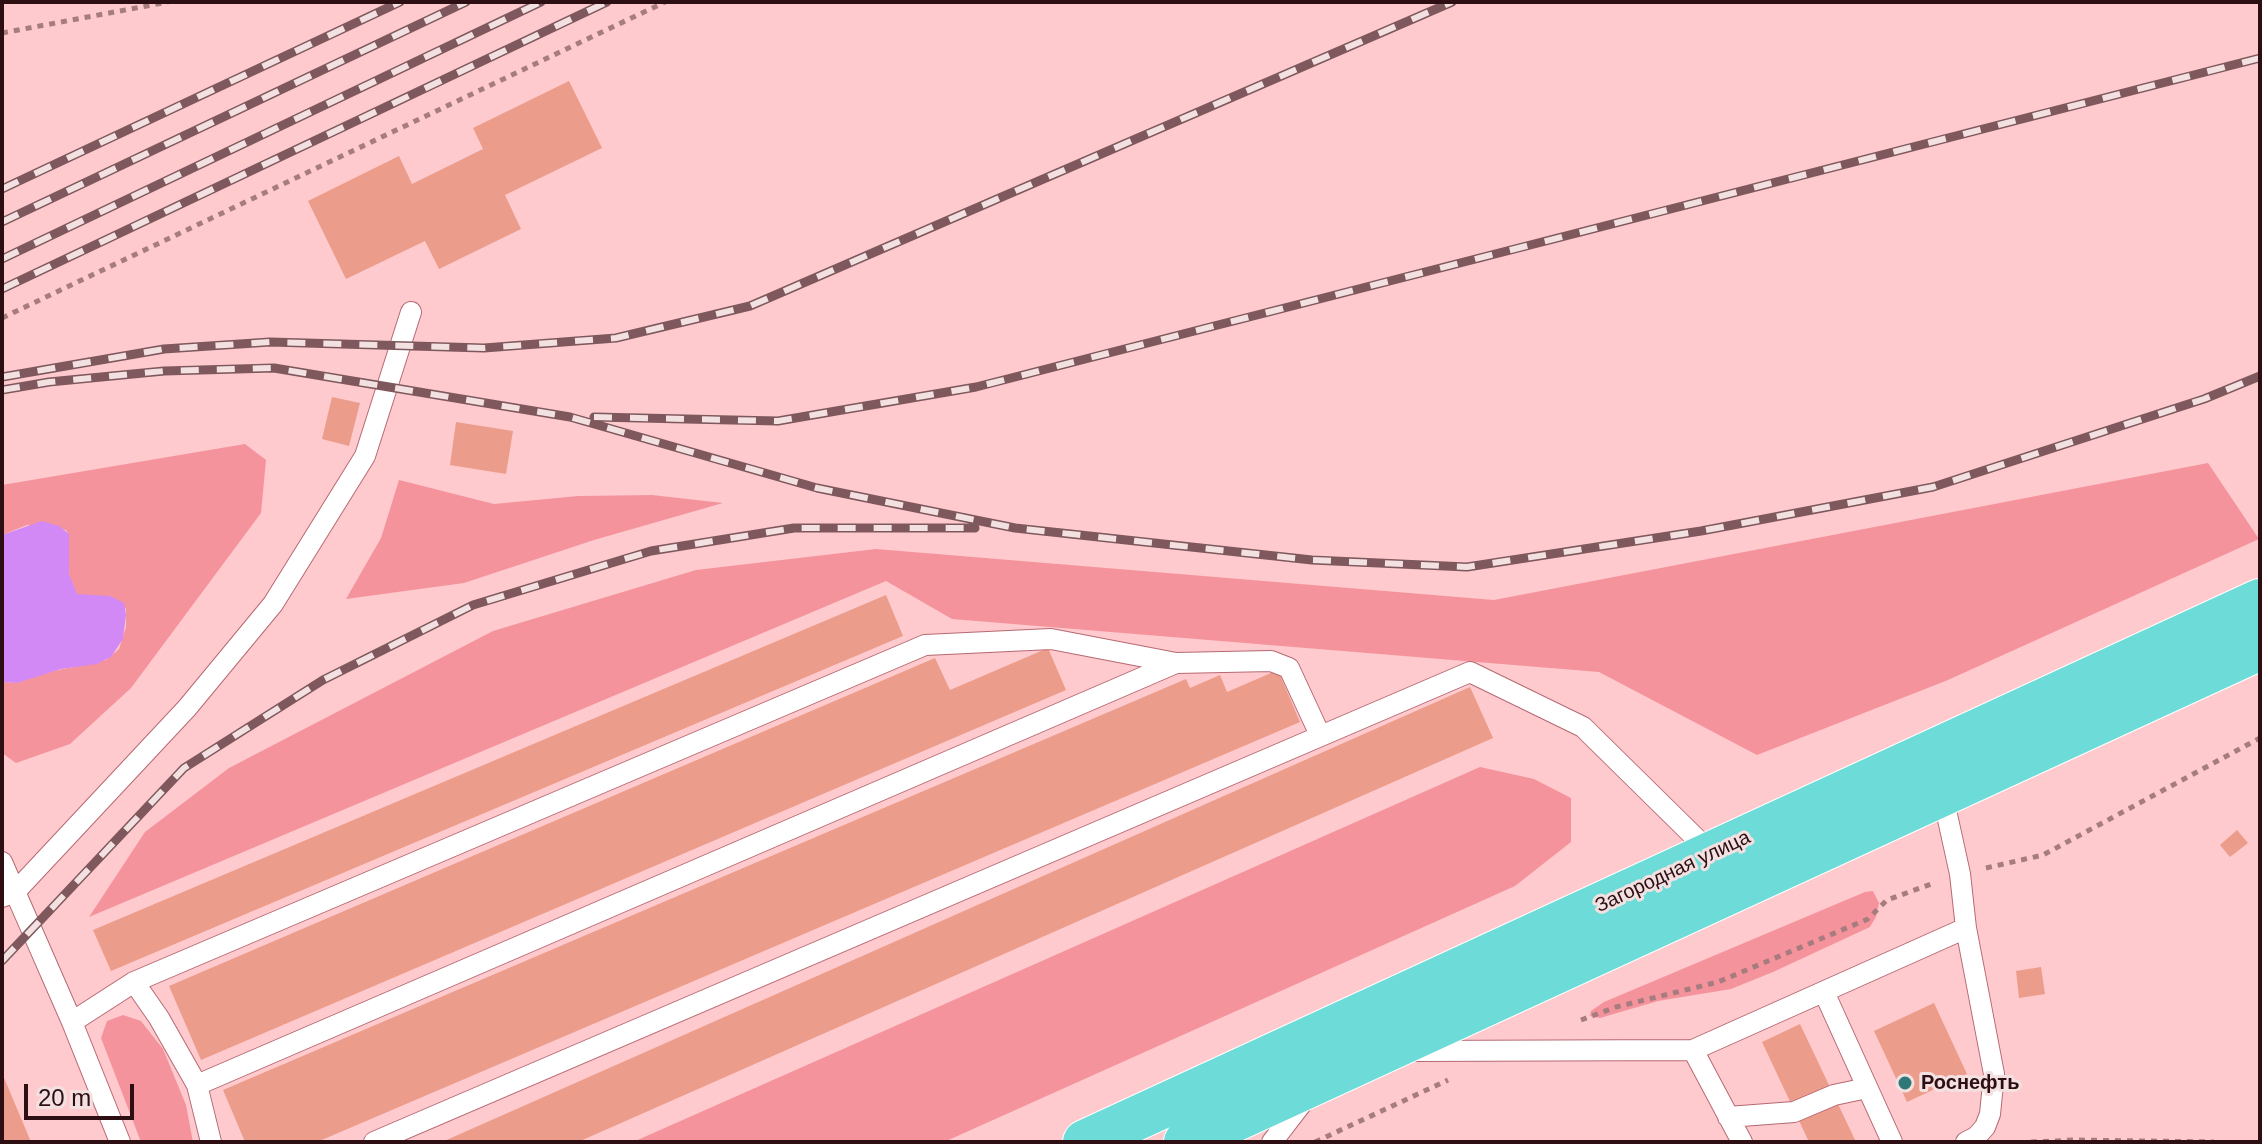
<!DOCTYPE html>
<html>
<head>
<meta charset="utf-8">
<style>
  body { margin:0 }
  #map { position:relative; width:2262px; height:1144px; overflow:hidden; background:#fecacd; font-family:Helvetica,sans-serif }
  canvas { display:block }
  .frame { position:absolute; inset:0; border:4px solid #2d0f13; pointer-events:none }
  .scale { position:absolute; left:24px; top:1084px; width:110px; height:36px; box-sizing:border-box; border:4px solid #2d0f13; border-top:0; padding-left:10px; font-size:24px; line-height:28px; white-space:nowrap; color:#2d0f13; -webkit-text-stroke:6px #f3e1e2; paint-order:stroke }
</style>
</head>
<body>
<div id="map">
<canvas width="2262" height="1144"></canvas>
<div class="frame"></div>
<div class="scale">20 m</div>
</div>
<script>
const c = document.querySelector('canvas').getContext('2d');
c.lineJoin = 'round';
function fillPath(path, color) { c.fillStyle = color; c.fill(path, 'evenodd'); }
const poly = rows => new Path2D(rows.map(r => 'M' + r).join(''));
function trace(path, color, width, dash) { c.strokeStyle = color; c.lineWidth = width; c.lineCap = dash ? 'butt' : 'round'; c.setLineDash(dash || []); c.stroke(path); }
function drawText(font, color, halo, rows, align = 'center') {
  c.font = font + ' Helvetica,sans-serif'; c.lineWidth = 6; c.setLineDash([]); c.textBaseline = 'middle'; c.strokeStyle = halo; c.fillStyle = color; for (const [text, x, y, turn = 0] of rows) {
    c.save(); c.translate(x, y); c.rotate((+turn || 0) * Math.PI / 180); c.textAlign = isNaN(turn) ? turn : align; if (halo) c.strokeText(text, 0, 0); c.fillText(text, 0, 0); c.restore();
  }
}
fillPath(poly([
  [245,444,266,460,261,513,131,688,70,744,16,763,2,753,2,682,17,683,44,673,106,660,119,649,126,627,126,609,110,596,92,597,77,594,74,591,69,574,69,535,66,530,27,525,2,535,2,485],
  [2208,463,2259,539,1948,680,1757,755,1599,672,952,619,886,581,89,917,145,832,229,768,493,631,696,570,876,549,1494,600],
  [399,480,494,504,578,496,652,495,723,503,594,540,464,583,346,599,381,538],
  [1480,767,1534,779,1571,798,1571,842,1515,886,944,1142,633,1142],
  [1873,891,1879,903,1876,917,1870,927,1773,972,1731,989,1658,1001,1600,1018,1590,1016,1591,1011,1604,1002,1865,892],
  [123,1015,141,1021,163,1049,186,1105,193,1142,141,1142,101,1038,107,1021]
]), '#f5939d');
fillPath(poly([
  [42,521,59,526,69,534,69,574,77,594,110,596,124,603,126,615,123,639,111,657,97,664,61,669,17,683,2,682,2,535]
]), '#d289f6');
fillPath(poly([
  [569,81,602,148,505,195,521,229,439,269,425,241,346,279,308,201,399,156,412,184,483,149,473,128],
  [332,397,360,403,349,446,322,439],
  [456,422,513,431,506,474,450,465],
  [886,595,903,636,111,971,93,930],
  [1048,648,1066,690,201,1060,169,986,935,658,950,690],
  [1278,670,1300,722,317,1142,245,1142,223,1090,1186,679,1190,688,1220,675,1227,692],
  [1470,687,1493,738,578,1142,442,1142],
  [2237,830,2248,843,2230,857,2220,845],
  [2041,967,2045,994,2019,998,2016,971],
  [1934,1003,1967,1074,1907,1102,1874,1031],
  [1800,1024,1856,1142,1809,1142,1762,1042],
  [2,1073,31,1142,2,1142]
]), '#ec9c8a');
const lane = poly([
  [1942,792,1960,874,1966,928,1994,1074,1990,1114,1985,1127,1976,1137,1966,1142],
  [2,862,72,1022,120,1142],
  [2,897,15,892,187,708,273,604,365,456,411,312],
  [134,982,159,1018,197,1085,211,1142],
  [1824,992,1892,1142],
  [72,1022,134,982,925,645,1051,639,1176,663],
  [1693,1050,1742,1142],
  [1412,1051,1693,1050,1966,928],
  [197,1085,1176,663,1271,661,1289,668,1320,735],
  [1728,1117,1794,1112,1834,1095,1867,1088],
  [374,1142,1470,672,1583,727,1712,854],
  [1272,1142,1306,1098]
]);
const highway = poly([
  [1085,1142,2260,601],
  [1186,1142,2260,648]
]);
trace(lane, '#b76972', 22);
trace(highway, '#fff', 46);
trace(poly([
  [2,33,168,2],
  [2,318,665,2],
  [1986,868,2043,855,2260,738],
  [1581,1020,1616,1007,1718,982,1868,919,1887,900,1934,883],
  [1315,1142,1448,1080],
  [2031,1142,2075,1140,2214,1142]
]), '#a67c7f', 5, [6, 6]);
trace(lane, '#fff', 20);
trace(highway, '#6ddbd8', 44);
const rail = poly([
  [2,189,400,2],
  [2,222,466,2],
  [2,259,541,2],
  [2,289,607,2],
  [2,377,164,349,270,342,484,348,616,338,750,306,1452,2],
  [2,390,49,382,164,371,274,368,570,417,817,488,1015,528,1312,560,1467,567,1701,531,1933,487,2204,399,2260,376],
  [594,417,778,421,976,387,2260,58],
  [2,961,184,768,323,680,473,605,651,551,794,528,975,528]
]);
trace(rail, '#7e585c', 9);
trace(rail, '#f3e1e2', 6, [18]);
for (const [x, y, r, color] of [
  [1905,1083,8,"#2f7877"]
]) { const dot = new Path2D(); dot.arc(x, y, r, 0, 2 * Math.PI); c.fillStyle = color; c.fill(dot); trace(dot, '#f3e1e2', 3); }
drawText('20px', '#2d0f13', '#f3e1e2', [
  ["Загородная улица",1673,872,-25]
]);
drawText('bold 20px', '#2d0f13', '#f3e1e2', [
  ["Роснефть",1921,1083]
], 'left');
</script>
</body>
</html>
